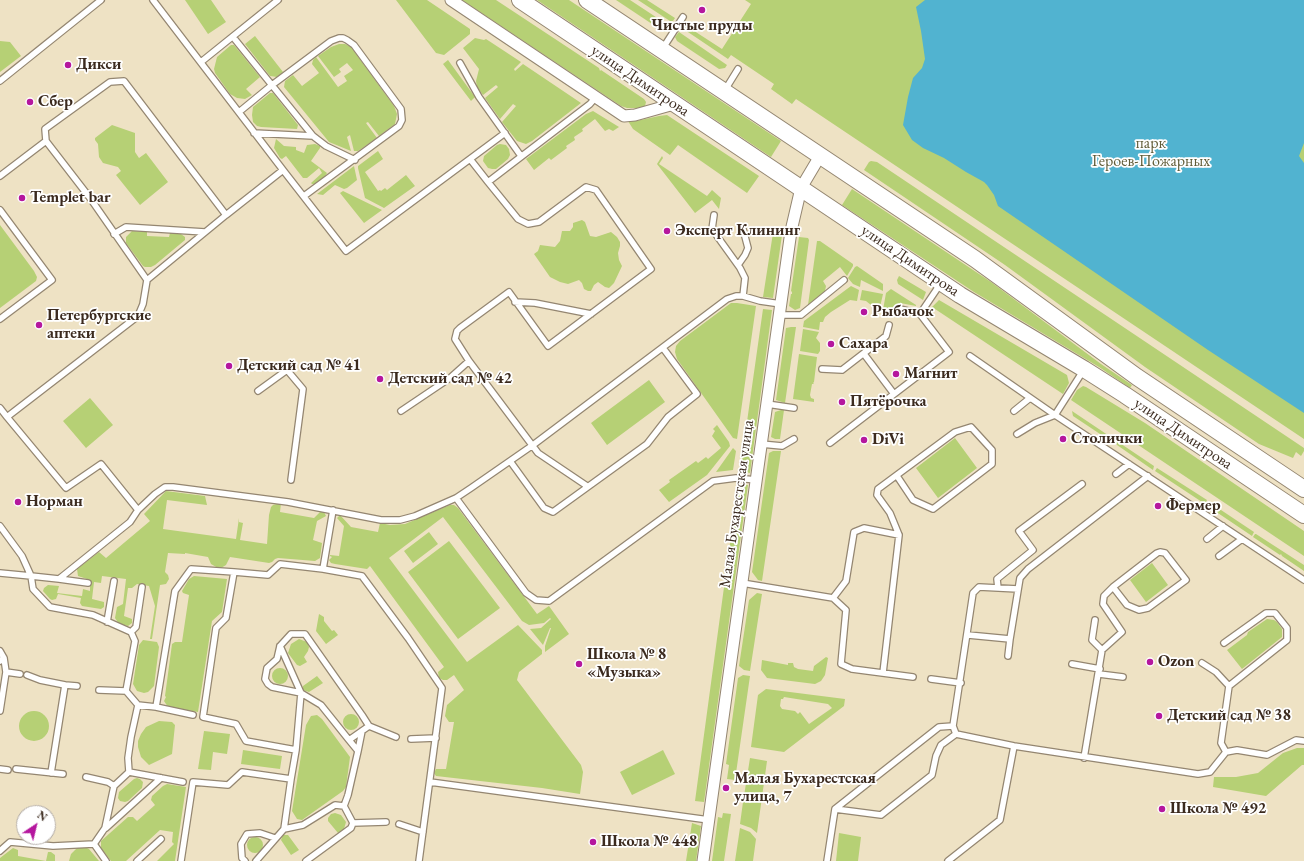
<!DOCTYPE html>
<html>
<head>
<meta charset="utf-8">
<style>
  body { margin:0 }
  #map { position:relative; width:1304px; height:861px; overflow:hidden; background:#eee2c4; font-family:"EB Garamond",serif }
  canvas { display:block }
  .north { position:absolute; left:16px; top:805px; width:40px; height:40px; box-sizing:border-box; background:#fff; border:1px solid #b1aaa5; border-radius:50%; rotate:35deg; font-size:11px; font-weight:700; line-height:16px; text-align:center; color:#3b2a1e }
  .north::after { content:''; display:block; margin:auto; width:14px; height:18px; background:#b5179e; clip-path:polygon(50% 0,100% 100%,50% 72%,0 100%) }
</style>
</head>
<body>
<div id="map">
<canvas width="1304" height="861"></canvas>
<div class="north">N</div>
</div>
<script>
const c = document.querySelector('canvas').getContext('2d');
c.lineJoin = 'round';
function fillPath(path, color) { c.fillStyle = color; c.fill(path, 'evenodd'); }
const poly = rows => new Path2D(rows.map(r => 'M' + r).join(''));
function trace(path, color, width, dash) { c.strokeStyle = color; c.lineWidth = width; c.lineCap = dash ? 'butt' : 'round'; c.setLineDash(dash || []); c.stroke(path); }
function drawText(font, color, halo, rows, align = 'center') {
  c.font = font + ' "EB Garamond",serif'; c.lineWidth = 3.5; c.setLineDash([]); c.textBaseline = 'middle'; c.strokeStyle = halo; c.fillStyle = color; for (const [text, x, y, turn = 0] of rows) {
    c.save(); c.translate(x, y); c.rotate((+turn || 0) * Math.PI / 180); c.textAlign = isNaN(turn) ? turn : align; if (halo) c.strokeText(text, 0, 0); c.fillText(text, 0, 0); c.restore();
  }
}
fillPath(poly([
  [185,0,211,0,226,22,208,34],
  [396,0,427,0,470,29,470,34,444,55,436,53],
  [462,0,496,0,599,68,600,71,601,70,644,99,646,102,645,106,642,108,627,108,621,106],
  [537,0,569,0,781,141,771,157],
  [616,0,630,0,668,25,669,28,666,31,664,32],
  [638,0,647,0,675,18,673,21,670,21],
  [745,0,1304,0,1304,439,796,99,792,104,771,89,774,84,731,55,728,59,682,28,685,25,722,49,751,4],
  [679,32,727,65,725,68,719,69,677,41,675,37],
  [255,36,283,72,277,77,270,76,245,44],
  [475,38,484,40,486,39,521,62,514,69,515,71,523,64,581,103,532,141,526,144,517,141,502,122,516,106,513,104,500,119,485,98,498,87,496,85,483,95,477,87,476,81,479,69,463,48],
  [0,41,10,42,21,56,0,72],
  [339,44,345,44,351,47,394,106,397,114,395,124,379,136,368,122,366,123,377,138,358,151,354,151,350,135,347,137,351,151,329,142,284,87,285,81,293,75,302,86,319,73,312,64,313,60,316,57,338,87,347,81,344,76,353,70,347,63,339,69,341,72,334,77,318,56,331,47],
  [231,45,234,45,260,77,246,89,252,95,245,99,237,98,230,94,215,73,214,69,217,57],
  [448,60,475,97,471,101,443,64],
  [270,93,273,93,298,125,297,129,261,127,257,126,253,122,252,115,253,107],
  [593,111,619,127,613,131,609,129,605,131,595,119,582,129,583,131,574,137,575,140,566,146,567,148,551,160,549,158,534,170,526,159,586,114],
  [667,115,759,176,747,193,678,145,670,155,633,129,628,121,636,121,659,116],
  [112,125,135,133,135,152,139,158,146,153,168,182,140,205,116,175,121,171,118,167,103,163,99,157,98,144,95,140,95,138],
  [276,139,284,146,296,147,296,150,304,153,307,145,315,144,320,146,320,148,311,161,327,173,323,179,316,184,312,184,311,183,322,173,319,168,307,178,303,178,286,156,282,159,280,158,274,148],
  [500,144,506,145,509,149,510,155,508,159,496,169,492,169,488,168,483,161,484,156,497,145],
  [378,151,383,159,365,172,378,191,380,190,381,191,385,188,387,190,406,175,415,186,384,208,365,198,358,168,358,166],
  [662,156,663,158,659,164,707,196,712,190,721,198,719,209,712,200,695,213,657,164],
  [871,161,877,162,1304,448,1304,451,1301,456,1296,452,1293,458,1259,444,1145,367,1005,265,864,170,869,162],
  [354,166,357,180,347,188,344,189,335,185,323,195,317,194],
  [852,189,991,282,1101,364,1132,385,1130,388,1099,367,974,292,842,205],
  [343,191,382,210,364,223,340,193],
  [582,220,585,222,590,236,596,237,611,232,617,237,620,242,620,246,618,253,619,260,622,266,614,283,609,288,605,287,598,282,594,285,591,291,588,291,584,289,582,283,579,280,568,284,560,282,550,277,534,254,538,251,540,245,555,247,560,241,562,231,570,231,573,227,573,223],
  [0,225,34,271,37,277,36,281,0,308],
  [132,231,147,232,147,236,169,237,170,233,181,234,185,237,185,240,155,265,151,267,145,267,143,266,126,243,126,237],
  [773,233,782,235,773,298,763,297],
  [799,237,808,238,809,240,800,308,795,310,789,306,791,294,792,294,792,292,791,291],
  [817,241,820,241,853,264,853,266,847,276,840,267,823,281,826,286,825,291,808,305],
  [857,266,883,284,883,291,861,280,860,287,853,284,848,278,855,267],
  [899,276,926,292,923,300,898,284,897,280],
  [851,286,859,290,857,301,850,300,831,312,825,317,823,322,820,322,819,330,803,327,804,321],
  [891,289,916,305,916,306,900,303,898,312,883,310,886,293],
  [862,290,883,294,880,307,871,305,866,301,860,300],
  [939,300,1067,375,1069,383,1063,394,932,307],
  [731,303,737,303,756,306,737,439,733,438,677,359,675,352,676,346,680,341],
  [763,309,772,310,750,473,740,471],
  [791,327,796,327,785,403,776,400,786,328],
  [803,329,819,332,816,338,820,343,820,351,818,354,800,351],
  [799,354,817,357,814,382,813,383,814,384,812,384,810,395,811,398,814,399,814,402,793,399],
  [649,380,665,402,607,445,591,423],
  [1083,386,1086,387,1145,423,1304,531,1304,556,1071,400,1077,390],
  [90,398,113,425,86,448,63,421],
  [781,410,784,410,780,439,775,439,771,437,775,412],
  [1072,411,1154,466,1153,470,1117,445,1116,443,1115,444,1073,416],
  [717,425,729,442,730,446,707,475,669,502,659,490,670,482,669,480,696,461,698,463,706,457,708,459,721,448,712,436,715,431,713,429],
  [955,438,977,468,938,498,916,468],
  [733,448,736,451,733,470,716,472],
  [773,451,781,451,762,581,758,580,752,572,769,453],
  [1157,468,1207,500,1205,504,1155,471],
  [738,484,748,485,704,802,695,801],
  [166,491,205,496,207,505,167,500,163,529,236,539,239,518,239,522,243,523,240,540,267,544,269,515,271,507,273,505,281,503,280,512,314,518,321,511,324,512,326,516,317,521,313,540,322,543,320,558,315,561,278,558,275,559,272,562,269,563,230,557,226,565,221,568,218,568,211,564,208,557,185,553,185,554,168,553,165,572,168,575,169,579,166,584,160,585,152,639,150,639,155,606,149,586,137,584,132,588,128,588,124,616,132,619,132,623,128,626,119,624,115,618,117,607,123,604,126,579,102,576,101,583,94,582,92,599,104,602,104,607,101,609,82,606,80,603,81,598,58,594,56,599,52,600,50,599,43,591,44,588,48,585,59,586,57,593,82,596,83,589,90,591,90,580,78,576,77,569,99,552,106,558,150,521,144,514],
  [1209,502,1254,532,1252,536,1206,505],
  [450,505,454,505,458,508,537,614,549,606,569,634,545,652,545,646,551,628,550,628,543,645,530,629,541,628,551,619,550,618,544,623,529,625,522,621,443,517,389,558,467,662,518,625,542,650,542,654,519,672,517,680,581,765,583,772,580,794,542,788,436,776,434,773,436,769,446,769,454,722,449,722,445,716,447,705,464,690,454,675,447,680,443,680,439,678,438,672,444,667,370,566,367,569,335,564,331,563,329,560,332,557,330,556,330,555,339,556,344,526,337,518,340,515,351,527,378,532,380,523,390,525,405,524],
  [429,532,438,544,413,563,404,551],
  [1255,534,1256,534,1304,565,1304,571,1282,556,1281,554,1280,555,1253,537],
  [449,541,500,608,458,639,408,572],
  [1152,563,1168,585,1146,602,1130,580],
  [194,576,227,579,222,612,212,621,198,712,168,707,164,701,166,697,165,696,172,644,175,642,182,642,189,595,183,593,182,591,189,579],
  [757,593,762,594,750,671,744,670,739,666,749,600],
  [319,614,324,617,324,621,332,631,334,630,338,635,326,644,316,631],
  [1267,619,1274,620,1277,622,1282,629,1282,637,1242,669,1227,650,1247,635,1248,632],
  [299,639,307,642,309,647,308,651,304,657,307,662,300,666,297,665,288,653,291,644],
  [143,640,157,642,159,647,154,686,148,692,144,693,137,691,133,684,139,645],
  [826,657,828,658,825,675,821,681,815,684,767,678,761,670,762,660,788,665,788,663,793,663,794,667,798,669,813,671,814,666],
  '272 676a8 8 0 1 1 16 0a8 8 0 1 1-16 0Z',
  [743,675,750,676,735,780,727,779,729,765,726,764,738,678],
  [317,676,323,683,309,692,303,690,303,686],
  [766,689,845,699,844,706,784,752,751,747,758,695],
  [784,697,828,704,832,708,809,724,800,712,798,714,795,711,782,709,780,706,781,699,783,699],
  '19 726a15 15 0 1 1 30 0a15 15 0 1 1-30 0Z',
  '343 722a8 8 0 1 1 16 0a8 8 0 1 1-16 0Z',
  [317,715,322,719,350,757,346,787,343,791,302,820,297,819,292,811,306,725,311,716],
  [159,721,172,722,175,725,172,754,149,765,141,757,138,747,138,741,141,734,146,727],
  [204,731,230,734,227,754,213,752,211,770,198,769],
  [1297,748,1304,748,1304,765,1302,765,1266,796,1213,787,1214,777,1236,777,1258,773,1283,753],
  [243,750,282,756,280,769,241,764],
  [663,750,675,774,632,795,620,772],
  [750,758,767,761,757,833,751,828,740,824,743,802,747,802,748,797,744,796],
  [137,778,140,779,143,782,142,788,128,801,125,802,120,801,118,798,119,792,134,779],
  [167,784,186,787,175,861,157,861,174,844,172,842,173,832,160,830,126,861,111,861,101,848,101,841,128,817,133,817,137,821,155,805,151,800,152,796,163,786],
  [335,813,341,815,346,822,344,829,341,832,338,833,328,821,328,818,331,814],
  [723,813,731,814,724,861,712,861,718,817,722,818],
  [692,823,701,826,696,861,686,861],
  [740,828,750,832,756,839,753,861,735,861],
  [839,833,861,837,858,861,836,861],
  [283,835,288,835,299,850,291,855,281,840],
  '247 845a8 8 0 1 1 16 0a8 8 0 1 1-16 0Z',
  [78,847,85,847,89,849,99,861,69,861,71,854],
  [13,848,18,850,18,856,46,861,48,852,51,852,55,855,55,861,0,861,0,858]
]), '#b6d075');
fillPath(poly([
  [925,0,1304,0,1304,143,1299,156,1304,163,1304,413,1208,350,998,206,994,195,987,185,984,182,966,172,944,158,923,148,912,140,903,125,908,97,913,78,922,68,925,59,921,31,916,7]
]), '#51b3d0');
const lane = poly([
  [153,0,283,170],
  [233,37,313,136],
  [663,48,683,17],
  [201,62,278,0],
  [460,63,479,97,521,156],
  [0,81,101,0],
  [725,90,738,69],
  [239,112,272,85,331,41,339,38,343,38,347,40,354,45,401,109,402,120,399,126,304,196],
  [254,133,313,136,326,146,355,160],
  [470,159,488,182],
  [0,176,46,141],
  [0,210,52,280,0,319],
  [714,215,712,229,740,268,745,278,743,296],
  [114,234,126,227,205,232],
  [738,265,745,255,748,248,743,229],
  [147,280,226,215],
  [515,302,535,303,591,314],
  [900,309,920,314],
  [779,315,801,315,844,280],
  [864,354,894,394],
  [970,356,1055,415,1304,580],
  [822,369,842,370,886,336,889,325],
  [258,391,287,370,303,389,291,480],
  [767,404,794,408],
  [0,408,7,417],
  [401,411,450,378,469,361],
  [1014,411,1030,398],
  [1017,434,1035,423,1055,415,1083,371],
  [830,443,949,352,920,314,941,283],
  [761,444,782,446,794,439],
  [510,461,544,508,553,512,647,444,668,417,697,394,663,348],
  [1116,474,1129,464],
  [587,486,538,453,469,361,455,339,457,331,460,328,509,292,548,346,651,269,596,190,586,187,539,222,528,224,518,219,488,182,590,104,596,97],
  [456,498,526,593,536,600,549,601,713,481,736,478,756,480],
  [138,510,155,494,165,487,173,487,288,502,381,520,400,520,415,516,456,498,471,488,533,445,727,299,736,296,743,296,760,301,781,304],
  [0,526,22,556,31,576,59,579,130,522,138,510,101,464,66,488,7,417,138,316,143,304,147,280,90,198,46,141,45,129,110,82,124,81,226,215,283,170,346,251,505,133],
  [1207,539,1223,526],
  [1219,556,1242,539],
  [323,569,362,576,408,638,442,688,419,861],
  [0,573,31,576,33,589,50,607,93,615,131,632,135,641,126,691,138,705,156,707,193,715],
  [59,579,88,583],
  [742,583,833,598,846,581,854,532,864,528,899,535],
  [998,588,997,579,1033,550,1019,531,1082,484],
  [833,598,846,610,841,664,852,669,913,677],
  [1095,620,1092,640,1102,650],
  [107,622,114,581],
  [131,632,136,627,142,587],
  [968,635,1010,639,1020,578,1028,569,1148,476],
  [1224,643,1266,613,1275,613,1287,628,1287,640,1229,686],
  [280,646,301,693,272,687,268,684,265,679,267,668,277,659,280,646,291,634,305,634,362,715,369,726,396,737],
  [0,651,4,658,0,661],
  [1008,656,1010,639],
  [1202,663,1216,672,1229,686,1221,743,1226,752],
  [1072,664,1100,669],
  [6,672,20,674],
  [883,673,899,535,890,513,877,495,878,489,955,432,971,427,992,450,992,464,933,509,913,500,897,476],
  [1099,674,1123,677],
  [27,675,40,680,65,685,51,773],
  [931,679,961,683],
  [65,685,77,686],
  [99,690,126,691],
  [156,707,175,591,191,569,234,572],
  [0,711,6,672,4,658],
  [953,726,956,734,1014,746,1198,774,1210,772,1226,752,1237,750,1267,755,1296,740,1304,741],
  [411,739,436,738],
  [296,750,246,741,236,724,203,717,216,628,226,618,234,572,268,575,280,564,323,569,333,510],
  [358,751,362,731],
  [1084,758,1102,650,1122,632,1103,604,1104,596,1113,587,1157,553,1160,552,1165,553,1186,580,1148,608,1139,610,1127,605,1113,587],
  [0,769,8,770],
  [16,769,63,774],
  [129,772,128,758,131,737,138,705],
  [129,772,183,782],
  [86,777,108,782,114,786],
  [291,779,296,750,301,693,321,705,349,740,369,726],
  [430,782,709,820],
  [344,806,348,795,358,751,349,740],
  [835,809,881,815,932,775,936,756,941,745,956,734],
  [353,823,386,822],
  [399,824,423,832],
  [106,828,161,778],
  [94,844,106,861],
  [0,851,10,842,53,846,94,844,105,828,114,786,129,772],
  [137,861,161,839],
  [181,861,193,782,228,785,242,772,291,779,284,829],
  [245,861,242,858,241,844,247,834,260,833,275,838],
  [256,861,284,829,303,825,335,805,344,806,353,823],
  [306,861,351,828,353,823],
  [827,861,835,809,939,727,953,726,973,593,979,587,1018,589],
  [948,861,1000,820,1014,746]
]);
const street = poly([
  [451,0,624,116,635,115,674,104],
  [703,861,791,231,801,188,820,156]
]);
const secondary = poly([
  [520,0,960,295,1084,369,1125,395,1304,515],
  [587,0,975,259,1137,377,1304,489]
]);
trace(lane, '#948671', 8);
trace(street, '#948671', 13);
trace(secondary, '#948671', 18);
trace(lane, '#fff', 5.5);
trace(street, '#fff', 11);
trace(secondary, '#fff', 16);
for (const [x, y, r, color] of [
  [702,10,4,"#b5179e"],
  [68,65,4,"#b5179e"],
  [30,102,4,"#b5179e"],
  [22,198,4,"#b5179e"],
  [667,231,4,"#b5179e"],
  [864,312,4,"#b5179e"],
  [39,325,4,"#b5179e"],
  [831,344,4,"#b5179e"],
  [229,366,4,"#b5179e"],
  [896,374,4,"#b5179e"],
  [380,379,4,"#b5179e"],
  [842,402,4,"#b5179e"],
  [1063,439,4,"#b5179e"],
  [864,440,4,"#b5179e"],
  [18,502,4,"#b5179e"],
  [1158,506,4,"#b5179e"],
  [1150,662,4,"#b5179e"],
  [579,664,4,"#b5179e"],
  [1159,716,4,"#b5179e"],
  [726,788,4,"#b5179e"],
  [1162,809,4,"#b5179e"],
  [593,842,4,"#b5179e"]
]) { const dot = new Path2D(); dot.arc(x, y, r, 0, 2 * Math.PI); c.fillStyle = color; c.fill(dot); trace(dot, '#fff', 1.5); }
drawText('bold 16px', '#3b2a1e', '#fff', [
  ["Чистые пруды",702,26,"center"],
  ["Дикси",76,65],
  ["Сбер",38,102],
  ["Templet bar",30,198],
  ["Эксперт Клининг",675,231],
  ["Рыбачок",872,312],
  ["Петербургские",47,316],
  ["аптеки",47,334],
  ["Сахара",839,344],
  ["Детский сад № 41",237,366],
  ["Магнит",904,374],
  ["Детский сад № 42",388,379],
  ["Пятёрочка",850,402],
  ["Столички",1071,439],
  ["DiVi",872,440],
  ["Норман",26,502],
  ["Фермер",1166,506],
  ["Школа № 8",587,655],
  ["«Музыка»",587,673],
  ["Ozon",1158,662],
  ["Детский сад № 38",1167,716],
  ["Малая Бухарестская",734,779],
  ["улица, 7",734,797],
  ["Школа № 492",1170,809],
  ["Школа № 448",601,842]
], 'left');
drawText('16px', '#3b2a1e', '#fff', [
  ["улица Димитрова",640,81,34],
  ["улица Димитрова",910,261,34],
  ["улица Димитрова",1183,434,34],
  ["Малая Бухарестская улица",737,504,-82]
]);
drawText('16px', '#605c38', '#fff', [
  ["парк",1151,144],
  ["Героев-Пожарных",1151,162]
]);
</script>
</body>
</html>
